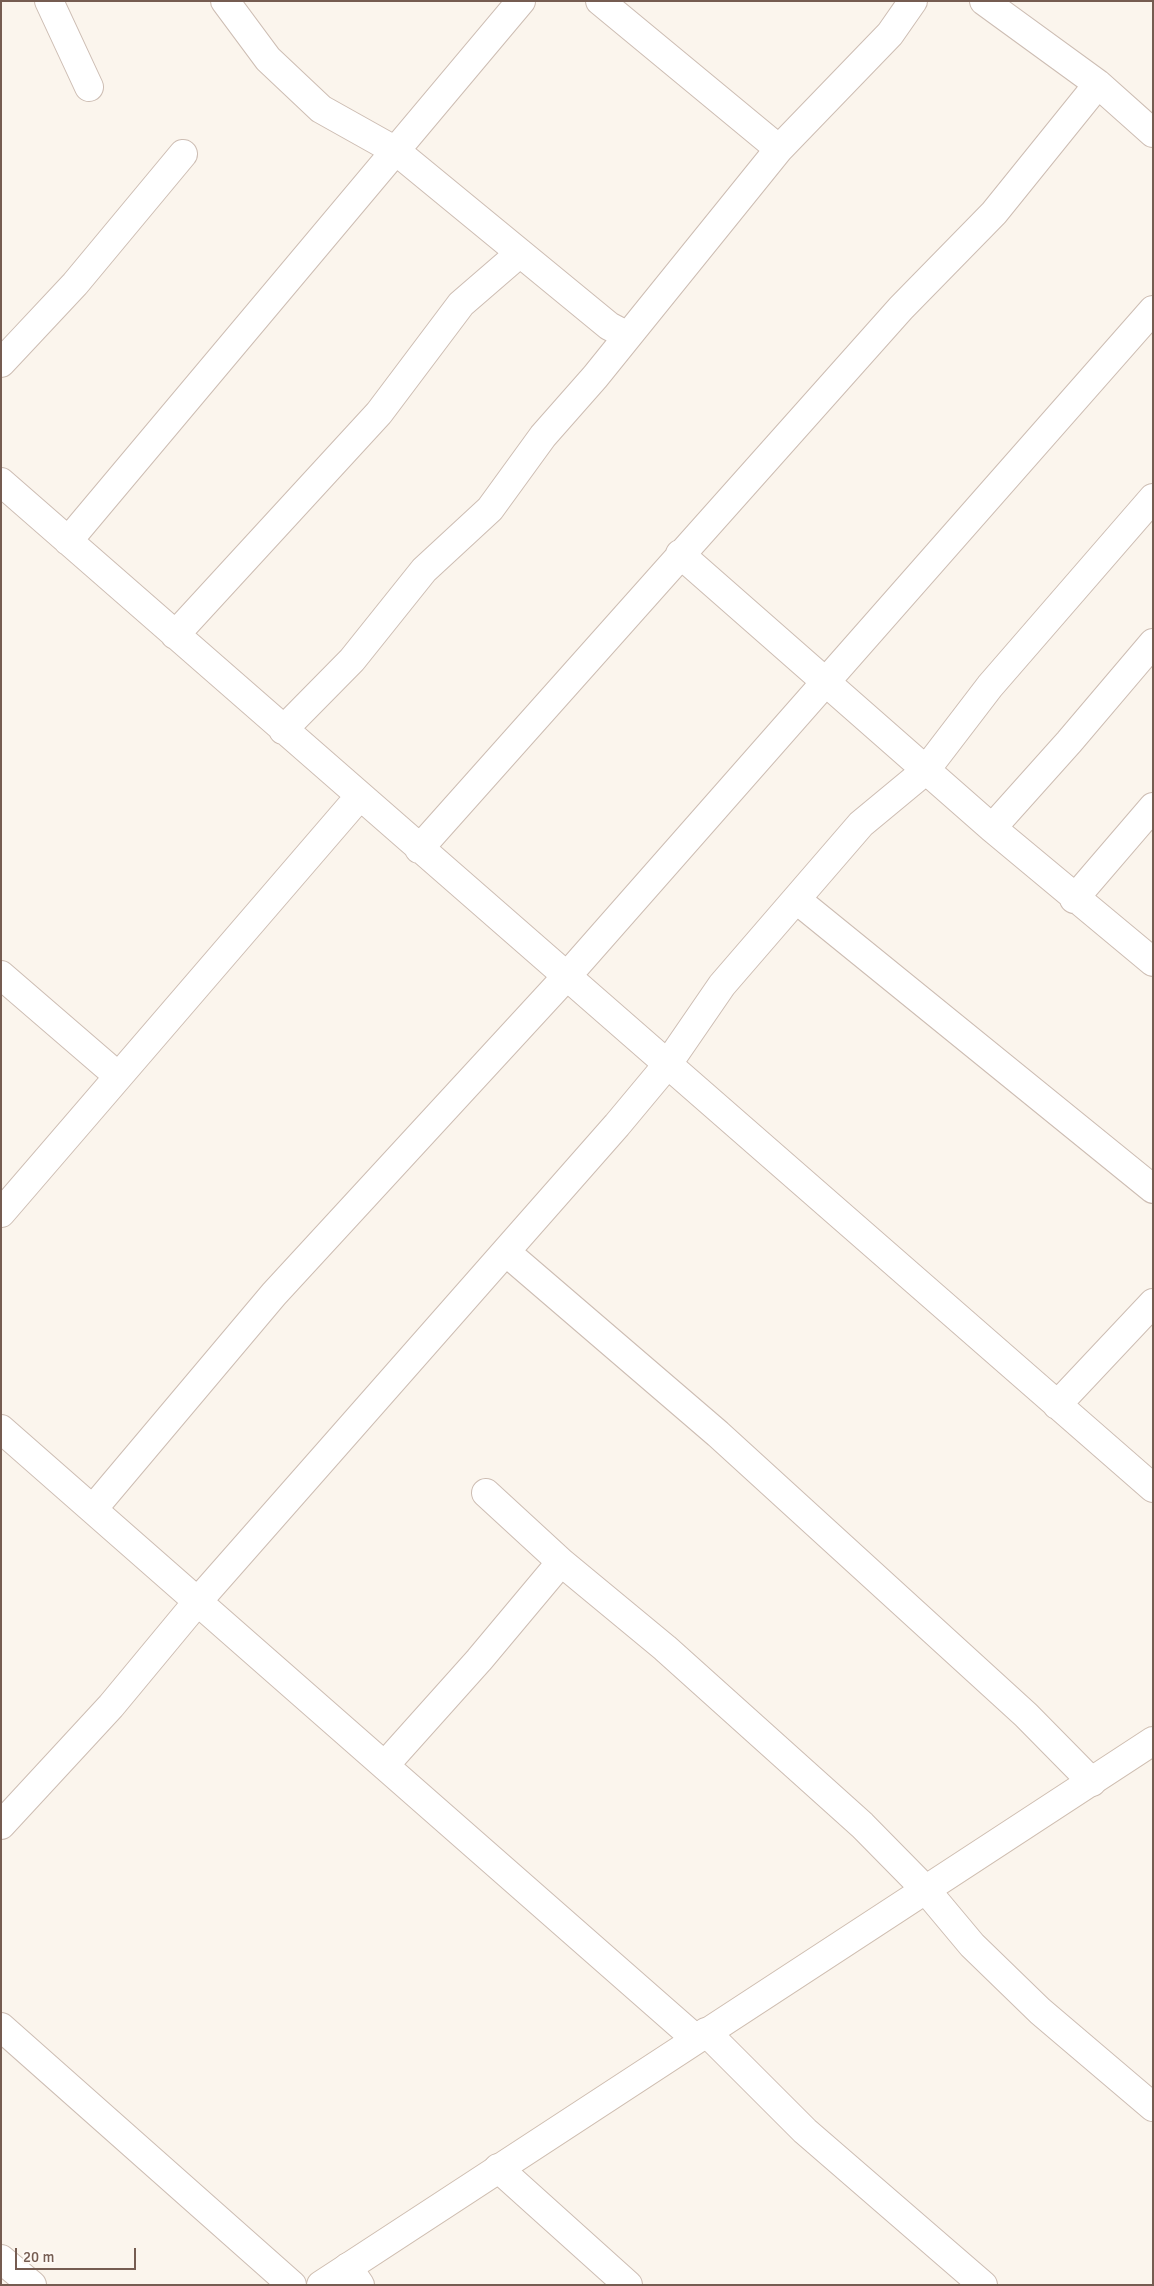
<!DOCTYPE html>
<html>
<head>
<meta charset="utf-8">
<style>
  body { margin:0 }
  #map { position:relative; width:1154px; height:2286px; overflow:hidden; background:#fbf5ed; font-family:Signika,sans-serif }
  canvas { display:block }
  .frame { position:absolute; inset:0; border:2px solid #755c51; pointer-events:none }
  .scale { position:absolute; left:15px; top:2248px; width:121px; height:22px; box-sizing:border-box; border:2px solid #755c51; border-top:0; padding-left:6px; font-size:15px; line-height:18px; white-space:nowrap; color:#755c51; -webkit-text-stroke:4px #fef9f4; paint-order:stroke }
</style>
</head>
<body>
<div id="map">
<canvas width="1154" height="2286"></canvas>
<div class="frame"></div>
<div class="scale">20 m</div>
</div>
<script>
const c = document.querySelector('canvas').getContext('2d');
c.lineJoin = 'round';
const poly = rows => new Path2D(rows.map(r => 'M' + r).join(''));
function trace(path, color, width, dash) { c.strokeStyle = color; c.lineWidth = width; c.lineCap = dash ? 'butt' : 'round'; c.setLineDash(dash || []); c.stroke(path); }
const street = poly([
  [49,1,89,87],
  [225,1,268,59,321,109,396,151,609,326,626,335],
  [600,1,779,149],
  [984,1,1098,84,1153,133],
  [1,363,75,284,183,154],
  [1,482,1153,1488],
  [68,541,521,1],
  [680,554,992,828,1153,962],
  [175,635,379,413,461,304,520,253],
  [283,730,352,660,424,570,490,509,543,436,595,377,779,149,890,34,913,1],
  [992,828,1069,742,1153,643],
  [419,849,901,308,994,213,1098,84],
  [1074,899,1153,807],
  [797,900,1153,1189],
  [1,975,118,1076],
  [1,1213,359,797],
  [506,1252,718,1434,1026,1715,1092,1782],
  [1057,1405,1153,1303],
  [1,1429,696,2039],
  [486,1493,561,1562],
  [93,1509,274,1294,566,977,1153,310],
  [385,1765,479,1660,561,1562,665,1648,862,1825,926,1890,972,1945,1040,2011,1153,2107],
  [1,1825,111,1706,198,1601,617,1125,667,1065,722,985,861,824,925,771,990,686,1153,498],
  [1,2027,292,2285],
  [706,2032,805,2131,983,2285],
  [498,2168,628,2285],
  [1,2259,32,2285],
  [348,2267,360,2285]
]);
const secondary = poly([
  [321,2285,1153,1741]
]);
trace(street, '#cdbdb3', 30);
trace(secondary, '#cfbeb1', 30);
trace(street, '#fff', 28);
trace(secondary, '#fff', 28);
</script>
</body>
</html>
